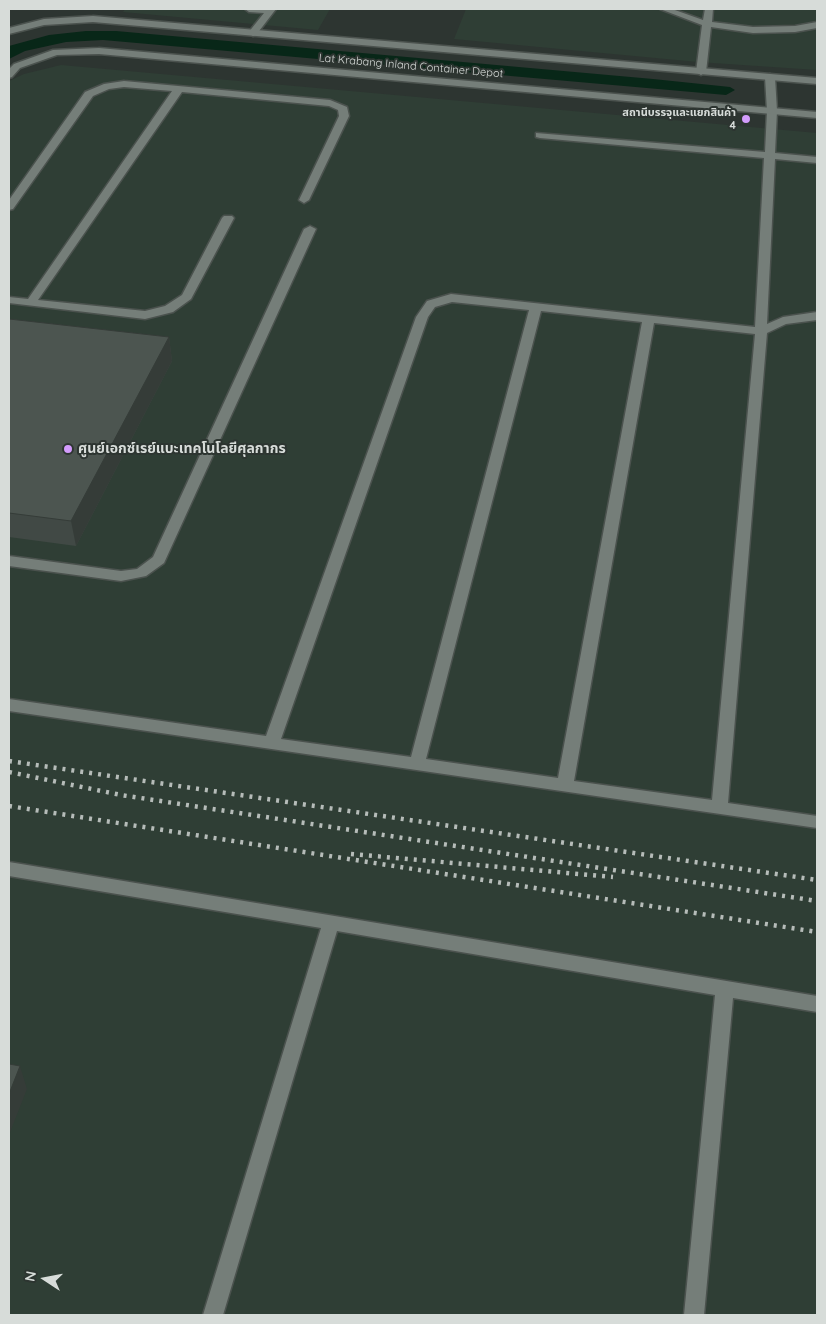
<!DOCTYPE html>
<html>
<head>
<meta charset="utf-8">
<style>
  body { margin:0 }
  #map { position:relative; width:826px; height:1324px; overflow:hidden; background:#2d3531; font-family:Quicksand,sans-serif }
  canvas { display:block }
  .frame { position:absolute; inset:0; border:10px solid #d7dcd9; pointer-events:none }
  .north { position:absolute; left:20px; top:1254px; width:50px; height:50px; -webkit-text-stroke:4px #2d3531; paint-order:stroke; rotate:281deg; font-size:14px; font-weight:700; line-height:20px; text-align:center; color:#d7dcd9 }
  .north::after { content:''; display:block; margin:auto; width:18px; height:22px; background:#d7dcd9; clip-path:polygon(50% 0,100% 100%,50% 72%,0 100%) }
</style>
</head>
<body>
<div id="map">
<canvas width="826" height="1324"></canvas>
<div class="frame"></div>
<div class="north">N</div>
</div>
<script>
const c = document.querySelector('canvas').getContext('2d');
c.lineJoin = 'round';
function fillPath(path, color) { c.fillStyle = color; c.fill(path, 'evenodd'); }
const poly = rows => new Path2D(rows.map(r => 'M' + r).join(''));
function trace(path, color, width, dash) { c.strokeStyle = color; c.lineWidth = width; c.lineCap = dash ? 'butt' : 'round'; c.setLineDash(dash || []); c.stroke(path); }
function drawText(font, color, halo, rows, align = 'center') {
  c.font = font + ' Quicksand,"Noto Sans Thai",sans-serif'; c.lineWidth = 4; c.setLineDash([]); c.textBaseline = 'middle'; c.strokeStyle = halo; c.fillStyle = color; for (const [text, x, y, turn = 0] of rows) {
    c.save(); c.translate(x, y); c.rotate((+turn || 0) * Math.PI / 180); c.textAlign = isNaN(turn) ? turn : align; if (halo) c.strokeText(text, 0, 0); c.fillText(text, 0, 0); c.restore();
  }
}
fillPath(poly([
  [125,9,330,9,318,30,123,12],
  [466,9,817,9,817,70,698,62,454,39],
  [61,65,817,133,817,1315,9,1315,9,81,24,74]
]), '#2f3e35');
fillPath(poly([
  [86,31,116,31,653,79,730,87,735,90,726,95,103,40,66,42,25,51,9,59,9,46,49,35]
]), '#082718');
const lane = poly([
  [245,9,276,9,256,35,253,36,248,33,264,13,249,12,245,9],
  [660,9,672,9,703,20,705,9,713,9,712,22,753,27,795,26,817,22,817,28,795,32,753,33,711,27,706,72,701,75,696,72,702,25,660,9],
  [770,74,775,77,777,111,775,153,817,157,817,163,775,159,767,324,783,317,817,312,817,320,786,324,767,333,728,803,817,816,817,828,9,711,9,699,266,736,416,317,427,301,451,294,755,327,764,158,540,138,536,137,536,133,765,152,767,111,765,77,770,74],
  [452,302,529,310,411,757,281,739,428,317,435,307,452,302],
  [541,311,642,322,558,778,426,759,541,311],
  [654,323,755,334,712,800,574,781,654,323],
  [124,81,330,100,347,107,349,116,309,200,304,203,299,200,339,116,338,110,329,106,182,92,38,300,145,311,165,306,182,295,222,218,224,216,232,216,234,218,191,299,173,312,145,319,9,303,9,297,28,299,172,91,124,87,109,89,93,96,13,209,9,210,9,200,85,92,104,84,124,81],
  [310,226,316,229,164,563,146,576,121,581,9,566,9,556,121,571,137,569,153,557,304,229,310,226],
  [9,862,817,996,817,1012,733,998,704,1315,684,1315,715,995,337,931,223,1315,203,1315,321,928,9,876,9,862]
]);
const street = poly([
  [93,16,817,78,817,84,93,22,44,25,9,34,9,28,44,19,93,16],
  [99,48,817,112,817,118,99,54,57,55,20,68,12,77,9,78,9,69,14,64,53,50,99,48]
]);
trace(lane, '#4b524e', 3);
trace(street, '#4b524e', 3);
fillPath(lane, '#757e79');
fillPath(street, '#757e79');
trace(poly([
  [9,761,817,880],
  [9,772,121,795,817,901],
  [9,806,817,932],
  [351,854,613,877]
]), '#b6bcb9', 4.5, [3, 6]);
fillPath(poly([
  [9,319,169,337,172,361,76,546,9,537]
]), '#414945');
fillPath(poly([
  [169,337,172,361,76,546,71,521],
  [20,1066,27,1089,9,1135,9,1094]
]), '#353c38');
const building = poly([
  [9,319,169,337,71,521,9,513,9,319],
  [9,1064,20,1066,9,1094,9,1064]
]);
fillPath(building, '#4c5550');
trace(building, '#353c38', 1);
for (const [x, y, r, color] of [
  [746,119,5,"#d39cfc"],
  [68,449,5,"#d39cfc"]
]) { const dot = new Path2D(); dot.arc(x, y, r, 0, 2 * Math.PI); c.fillStyle = color; c.fill(dot); trace(dot, '#2d3531', 2); }
drawText('11px', '#d7dcd9', '#2d3531', [
  ["Lat Krabang Inland Container Depot",411,66,5]
]);
drawText('bold 11px', '#d7dcd9', '#2d3531', [
  ["สถานีบรรจุและแยกสินค้า",736,113],
  ["4",736,126]
], 'right');
drawText('bold 14px', '#d7dcd9', '#2d3531', [
  ["ศูนย์เอกซ์เรย์แบะเทคโนโลยีศุลกากร",78,449]
], 'left');
</script>
</body>
</html>
